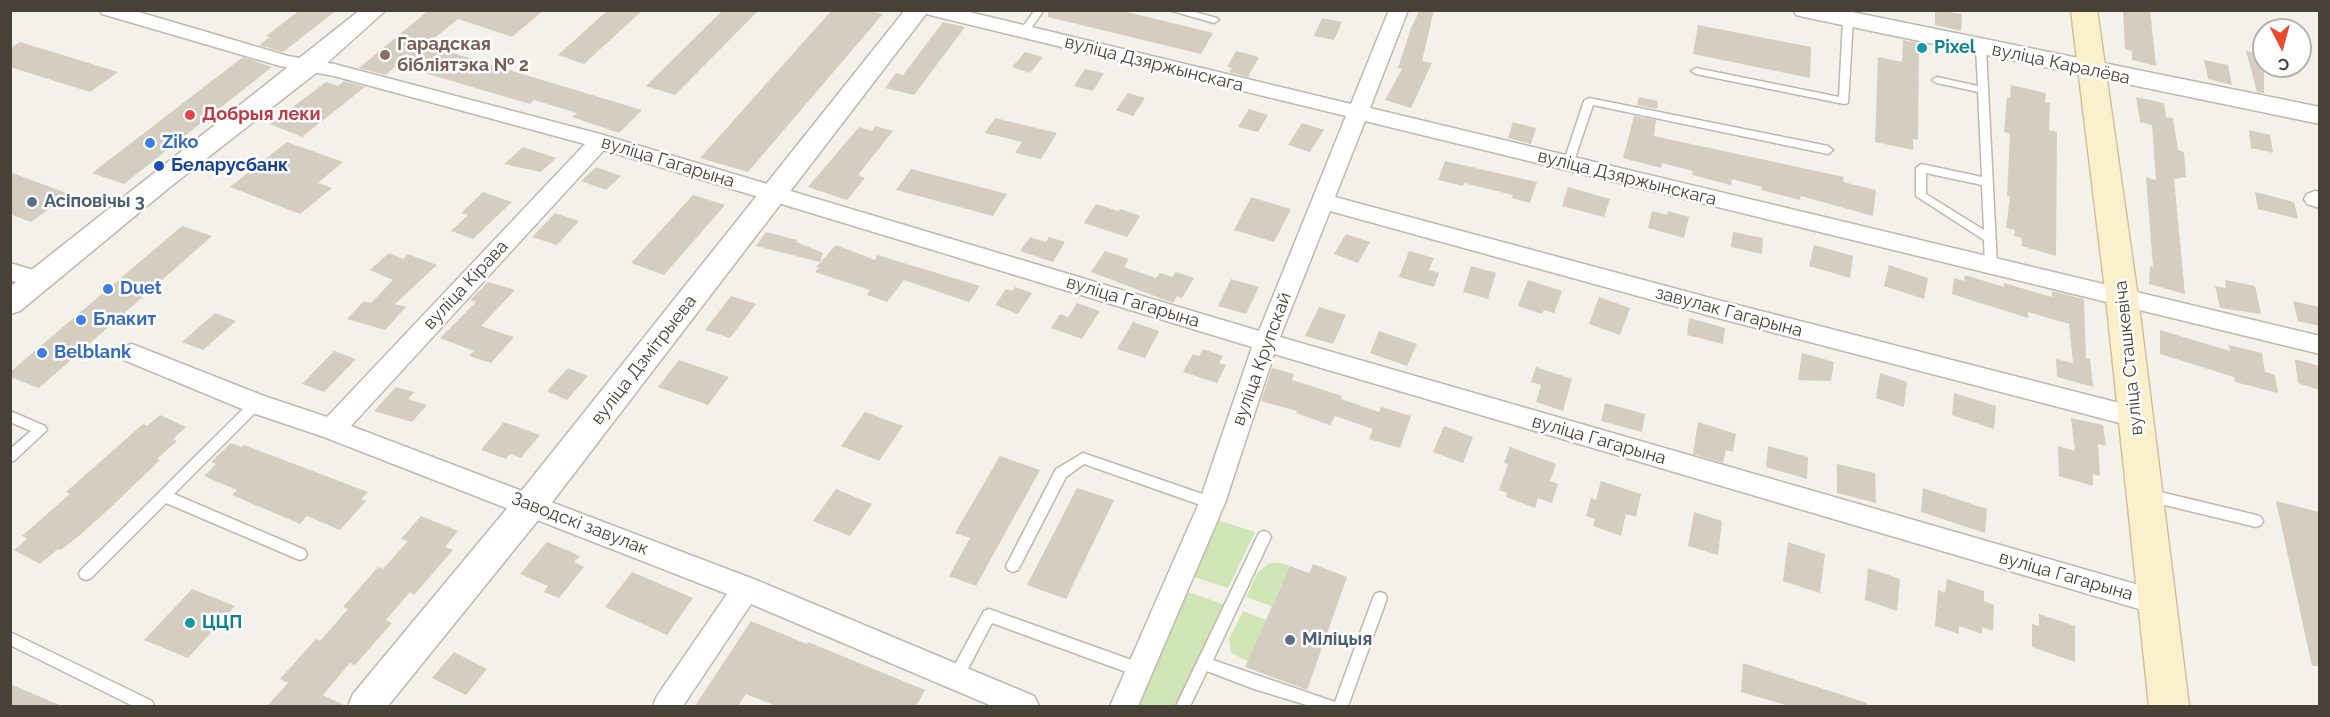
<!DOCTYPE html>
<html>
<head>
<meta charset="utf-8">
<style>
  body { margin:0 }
  #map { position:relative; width:2330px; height:717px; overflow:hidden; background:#f4f1ea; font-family:Raleway,sans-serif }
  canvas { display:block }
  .frame { position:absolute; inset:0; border:12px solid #474138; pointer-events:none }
  .north { position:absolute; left:2252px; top:18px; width:60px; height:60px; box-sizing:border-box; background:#fff; border:2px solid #b5b3af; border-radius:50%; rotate:174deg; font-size:16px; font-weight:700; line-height:24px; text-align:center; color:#474138 }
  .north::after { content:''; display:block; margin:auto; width:21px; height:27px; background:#ec4829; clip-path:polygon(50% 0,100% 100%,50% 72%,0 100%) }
</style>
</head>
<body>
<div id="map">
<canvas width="2330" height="717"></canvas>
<div class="frame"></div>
<div class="north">С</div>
</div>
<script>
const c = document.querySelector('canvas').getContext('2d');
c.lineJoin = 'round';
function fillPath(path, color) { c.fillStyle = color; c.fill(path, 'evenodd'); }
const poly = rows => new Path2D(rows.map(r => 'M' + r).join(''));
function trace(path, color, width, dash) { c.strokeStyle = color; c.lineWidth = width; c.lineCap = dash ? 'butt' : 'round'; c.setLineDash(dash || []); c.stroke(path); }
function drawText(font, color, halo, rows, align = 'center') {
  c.font = font + ' Raleway,sans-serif'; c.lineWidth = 5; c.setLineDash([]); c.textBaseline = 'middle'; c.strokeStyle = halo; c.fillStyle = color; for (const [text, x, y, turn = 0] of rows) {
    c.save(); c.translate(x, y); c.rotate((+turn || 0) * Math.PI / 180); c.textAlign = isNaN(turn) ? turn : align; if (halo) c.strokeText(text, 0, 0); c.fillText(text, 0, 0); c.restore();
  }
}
fillPath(poly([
  [1217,520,1255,532,1228,588,1191,576],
  [1269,563,1281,563,1290,566,1272,606,1246,597,1258,572],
  [1185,591,1223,604,1176,706,1133,706],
  [1243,611,1266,620,1248,661,1231,653,1229,639]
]), '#cfe5b5');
fillPath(poly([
  [300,10,337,10,283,52,259,45,270,37,266,36],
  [429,10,544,10,512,37,458,19,426,45,642,110,619,133,572,117,577,113,534,100,530,104,397,65,386,75,359,68],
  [608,10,643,10,584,64,558,55],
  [723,10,759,10,675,95,646,86],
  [832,10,868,10,883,14,748,172,700,158],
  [1048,10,1119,10,1213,33,1201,54,1048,17],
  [1420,10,1434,10,1422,61,1432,63,1411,108,1385,100,1402,69,1398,68,1411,28],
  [1935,10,1962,14,1961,31,1935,25],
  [2123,10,2150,10,2156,66,2132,60,2132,51,2125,49],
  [1322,18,1342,22,1334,40,1314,36],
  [943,22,965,27,914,95,885,88,896,73,903,75],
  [1698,25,1811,47,1810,78,1693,54],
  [1903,40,1919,43,1918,140,1913,139,1913,150,1875,142,1878,57,1902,62],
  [20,42,118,72,90,92,10,67,10,48],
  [1236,51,1259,57,1248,77,1229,72,1232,68,1227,67],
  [2246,51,2264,54,2264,93,2257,92],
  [1025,52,1043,57,1030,73,1012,67],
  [243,57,272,67,124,184,92,173],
  [2204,60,2228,65,2232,85,2208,79],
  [1085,69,1104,73,1093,91,1074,86],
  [344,81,365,87,302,137,270,124,326,82,338,86],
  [2011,85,2046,93,2045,102,2050,103,2049,130,2057,132,2056,256,2022,246,2022,238,2014,236,2015,230,2006,228,2010,197,2007,196,2010,134,2004,132,2007,97,2010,98],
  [1128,93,1145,98,1133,116,1116,110],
  [1639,97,1658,101,1657,109,1637,105],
  [2136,97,2164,103,2166,117,2173,118,2178,150,2184,152,2186,177,2174,179,2185,294,2149,284,2150,266,2153,267,2146,177,2156,180,2152,125,2140,122],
  [1249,109,1268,115,1258,132,1238,127],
  [1634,116,1656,120,1654,136,1844,177,1843,182,1876,190,1873,216,1801,196,1800,200,1761,190,1762,187,1732,179,1731,185,1692,175,1693,171,1662,163,1661,168,1623,158],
  [995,118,1032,127,1057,133,1041,159,1015,153,1022,142,985,133],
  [1513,122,1536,128,1531,144,1508,138],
  [1302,123,1324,130,1310,152,1288,145],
  [875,126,893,131,858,175,865,178,847,200,808,187,859,127,872,131],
  [2249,130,2270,135,2273,153,2251,148],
  [287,142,343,162,318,183,332,188,300,214,230,187],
  [523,147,556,158,541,172,504,164],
  [1445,161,1537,182,1530,203,1512,198,1513,195,1464,183,1463,186,1438,180],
  [596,167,621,176,606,190,581,181],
  [911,169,1007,194,993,216,896,190],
  [10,172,69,194,31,222,10,214],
  [1568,187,1610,199,1604,217,1562,206],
  [483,192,512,202,473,239,451,231,468,215,461,213],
  [2255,192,2294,202,2298,219,2258,209],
  [693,195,725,205,664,275,631,263],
  [1251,197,1291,209,1274,242,1234,230],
  [1096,204,1118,211,1120,209,1140,216,1127,237,1084,223],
  [1652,211,1667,215,1668,211,1689,217,1684,238,1648,228],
  [555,213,579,221,557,245,532,237],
  [182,226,212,236,39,388,10,377,10,372],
  [766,232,797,240,796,242,823,253,820,262,756,246],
  [1733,232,1763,238,1762,254,1731,247],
  [1346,234,1370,242,1358,263,1334,254],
  [1030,237,1046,242,1049,237,1065,242,1053,262,1020,251],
  [836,245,875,260,877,255,980,286,969,302,904,280,887,302,867,295,870,290,815,272,819,268,816,267],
  [1814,245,1853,256,1850,278,1809,266],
  [1105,251,1129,259,1124,267,1156,278,1160,273,1172,277,1176,272,1194,278,1182,298,1177,296,1173,303,1091,272],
  [1409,251,1434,258,1429,270,1439,273,1434,287,1399,277],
  [389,253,403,259,408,254,437,265,395,304,406,307,385,330,347,319,364,301,371,303,393,280,370,270],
  [1889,265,1928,278,1924,299,1884,286],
  [1471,266,1496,273,1488,299,1463,292],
  [1965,275,2004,287,2004,283,2052,297,2052,291,2084,299,2086,358,2090,359,2093,387,2057,377,2056,359,2073,363,2069,324,2028,312,2028,318,1952,294,1954,278,1964,281],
  [1231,279,1259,287,1246,314,1218,306],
  [1528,280,1562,291,1554,313,1544,310,1542,314,1518,306],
  [2225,280,2255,286,2261,314,2220,308,2215,286,2226,288],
  [488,282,515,290,481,326,514,337,491,363,469,356,474,351,440,338,476,302,470,300],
  [1015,287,1032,293,1018,314,995,305,1006,289,1012,291],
  [731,296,756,304,730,338,705,330],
  [1599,297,1630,308,1620,335,1589,324],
  [2293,301,2319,307,2319,326,2298,321],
  [1077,303,1100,311,1082,339,1051,328,1060,314,1068,317],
  [1319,307,1346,315,1333,344,1305,336],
  [215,313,236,321,203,350,182,342],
  [1689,318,1725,328,1723,344,1687,335],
  [1133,322,1159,331,1145,358,1117,349],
  [2160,330,2230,351,2229,345,2262,353,2265,372,2275,375,2278,393,2235,382,2234,377,2160,354],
  [1379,331,1417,344,1407,366,1370,353],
  [1203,349,1223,356,1219,363,1226,365,1217,383,1183,372,1193,354,1199,356],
  [334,351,356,359,324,392,302,384],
  [1802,353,1834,362,1831,381,1798,380],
  [2295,359,2319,366,2319,390,2298,383],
  [679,360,729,377,708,405,658,387],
  [1536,367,1572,379,1563,411,1536,402,1541,385,1531,382],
  [568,368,588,376,567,400,547,391],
  [1272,368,1294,374,1292,380,1342,396,1341,399,1379,412,1381,407,1411,416,1400,448,1369,439,1373,429,1335,416,1330,425,1296,413,1297,411,1261,401],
  [1880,373,1907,382,1904,407,1876,398],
  [396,387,414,392,408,399,427,405,412,422,374,411],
  [1954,393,1996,406,1994,429,1952,415],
  [1605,403,1645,414,1642,432,1601,421],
  [865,412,903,426,879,461,841,446],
  [160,415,186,427,173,439,177,441,157,459,160,460,109,509,81,534,61,550,58,549,40,564,14,550,27,539,22,536,70,494,66,492,143,424,147,426],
  [2071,418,2103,425,2106,446,2098,444,2100,476,2093,474,2093,486,2059,476,2058,446,2075,451],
  [504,422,540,435,521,458,510,454,506,459,481,450],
  [1698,422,1736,434,1733,452,1726,450,1723,463,1693,454],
  [1444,426,1473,437,1463,463,1433,452],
  [231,443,242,447,244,445,368,492,361,499,366,501,340,530,307,516,300,524,232,495,237,490,204,476,216,464,211,462],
  [1768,446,1808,457,1807,479,1766,467],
  [1510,447,1556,464,1550,481,1558,484,1552,503,1538,498,1535,508,1506,497,1507,493,1499,490,1508,464,1504,463],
  [1000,456,1040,470,976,586,949,576,970,538,955,533],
  [1837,464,1875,473,1876,503,1837,493],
  [1601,481,1641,494,1636,517,1626,514,1621,536,1593,526,1595,519,1586,516,1591,498,1596,500],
  [1077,488,1114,500,1066,599,1027,585],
  [1923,488,1987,509,1985,533,1921,512],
  [836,489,872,504,850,536,813,521],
  [2276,501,2319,512,2319,666,2312,666],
  [1694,512,1722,521,1718,555,1688,546],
  [421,516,458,531,445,547,453,550,414,595,410,592,386,620,392,623,355,665,350,663,323,695,346,706,267,706,288,683,280,679,316,639,320,641,348,609,343,607,378,567,383,569,408,541,401,539],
  [547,542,580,556,574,562,584,567,559,598,544,592,548,586,520,574],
  [1788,542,1825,554,1820,593,1783,581],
  [1313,564,1347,577,1307,690,1245,667,1290,566,1309,573],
  [1868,568,1900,579,1897,611,1865,600],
  [632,572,693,598,667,635,605,607],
  [1947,579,1984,591,1984,601,1994,605,1993,631,1982,627,1982,634,1959,626,1959,634,1935,626,1938,590,1945,593],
  [192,589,235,606,188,658,144,640],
  [2039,614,2075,626,2075,662,2032,647,2032,624,2039,626],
  [751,621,807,644,808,642,925,690,916,706,776,706,746,694,738,706,695,706],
  [454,652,487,669,466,695,432,678],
  [1743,663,1867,703,1867,706,1789,706,1741,692],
  [10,684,62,706,10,706]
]), '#d5cdc0');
const service = poly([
  [1035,10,1044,10,1027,34,1021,34,1019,32,1035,10],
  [1169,10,1187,10,1217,18,1219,20,1214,23,1169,10],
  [1848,17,1853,20,1848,103,1844,104,1696,74,1691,71,1696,68,1839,97,1843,20,1848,17],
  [1981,45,1986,48,1997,266,1991,270,1985,266,1984,240,1916,196,1916,168,1921,164,1982,177,1978,92,1937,83,1932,80,1937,77,1978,86,1976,48,1981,45],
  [1926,173,1982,185,1984,230,1926,194,1926,173],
  [1589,98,1828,146,1833,150,1828,154,1593,105,1573,164,1572,167,1564,167,1563,164,1584,101,1589,98],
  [256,399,260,400,262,404,260,408,174,494,305,550,307,554,305,558,300,560,295,558,166,503,91,578,86,580,81,578,79,574,81,570,252,400,256,399],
  [10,411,45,426,47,430,14,461,10,462,10,449,31,431,10,422,10,411],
  [1083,453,1217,499,1219,503,1217,507,1212,509,1084,464,1066,477,1018,570,1013,572,1008,570,1006,566,1008,562,1056,469,1083,453],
  [2148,489,2256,515,2261,517,2263,521,2261,525,2256,527,2148,501,2143,499,2141,495,2143,491,2148,489],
  [1264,531,1269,533,1271,537,1213,660,1335,702,1373,598,1375,594,1380,592,1385,594,1387,598,1348,706,1310,706,1254,689,1207,671,1190,706,1176,706,1259,533,1264,531],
  [989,609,1140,663,1145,665,1147,670,1145,675,1140,677,992,623,961,682,956,684,951,682,949,677,951,672,984,611,989,609],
  [10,632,152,701,154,706,133,706,10,645,10,632]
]);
const minor = poly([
  [100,10,132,10,288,56,334,64,600,134,1259,331,1346,116,934,16,927,14,925,10,961,10,1351,104,1389,10,1408,10,1370,108,2320,336,2320,354,1365,121,1335,197,1714,299,2135,407,2144,410,2147,417,2144,424,2135,427,1714,317,1330,211,1280,337,2156,590,2166,593,2170,602,2166,611,2156,614,1274,354,1225,503,1138,706,1110,706,1199,503,1252,347,604,150,351,426,756,580,1034,696,1039,706,992,706,751,604,683,706,653,706,657,696,727,594,324,437,247,411,124,360,120,353,124,346,132,344,264,396,327,417,585,144,334,76,280,66,102,14,100,10],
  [2315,191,2320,192,2320,208,2307,204,2304,199,2307,194,2315,191],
  [10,263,47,274,50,280,47,286,39,289,10,280,10,263]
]);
const tertiary = poly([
  [360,10,386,10,316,73,170,187,20,311,10,314,10,287,360,10],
  [905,10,929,10,543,514,388,706,348,706,353,694,519,494,905,10],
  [1793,10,1842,10,2320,107,2320,124,1804,17,1796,15,1793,10]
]);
const secondary = poly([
  [2071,10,2097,10,2138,298,2189,706,2149,706,2106,298,2071,10]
]);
trace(service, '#bfb8ad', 3);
trace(minor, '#bfb8ad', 3);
trace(tertiary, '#bfb8ad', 3);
trace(secondary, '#d0c39c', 3);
fillPath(service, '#fff');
fillPath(minor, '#fff');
fillPath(tertiary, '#fff');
fillPath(secondary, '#fbf0cc');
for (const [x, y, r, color] of [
  [1922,48,6,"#0f9aa8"],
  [385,55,6,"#8d6e63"],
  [190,115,6,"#e0444e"],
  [150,143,6,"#3f7fe0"],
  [159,166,6,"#1a4fb4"],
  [32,202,6,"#5c6f8a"],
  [108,289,6,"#3f7fe0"],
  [81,320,6,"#3f7fe0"],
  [42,353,6,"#3f7fe0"],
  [190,623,6,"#0f9aa8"],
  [1290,640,6,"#5c6f8a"]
]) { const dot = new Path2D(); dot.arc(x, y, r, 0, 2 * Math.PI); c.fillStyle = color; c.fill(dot); trace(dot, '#fff', 2); }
drawText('bold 18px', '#785e54', '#fff', [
  ["Гарадская",397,45],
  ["бібліятэка № 2",397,66]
], 'left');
drawText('bold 18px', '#0d838f', '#fff', [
  ["Pixel",1934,48],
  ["ЦЦП",202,623]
], 'left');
drawText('18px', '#474138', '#fff', [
  ["вуліца Дзяржынскага",1154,64,14],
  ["вуліца Каралёва",2061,64,12],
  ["вуліца Гагарына",668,162,17],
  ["вуліца Дзяржынскага",1627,178,14],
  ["вуліца Кірава",466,285,-47],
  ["вуліца Гагарына",1133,302,17],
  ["завулак Гагарына",1729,312,15],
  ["вуліца Сташкевіча",2129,358,-96],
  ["вуліца Крупскай",1262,359,-70],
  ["вуліца Дзмітрыева",644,360,-52],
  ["вуліца Гагарына",1599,440,16],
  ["Заводскі завулак",580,524,21],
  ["вуліца Гагарына",2066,576,16]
]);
drawText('bold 18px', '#be3a42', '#fff', [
  ["Добрыя леки",202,115]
], 'left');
drawText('bold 18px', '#366cbe', '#fff', [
  ["Ziko",162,143],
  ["Duet",120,289],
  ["Блакит",93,320],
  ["Belblank",54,353]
], 'left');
drawText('bold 18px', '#164399', '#fff', [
  ["Беларусбанк",171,166]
], 'left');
drawText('bold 18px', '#4e5e75', '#fff', [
  ["Асіповічы 3",44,202],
  ["Міліцыя",1302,640]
], 'left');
</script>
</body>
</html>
